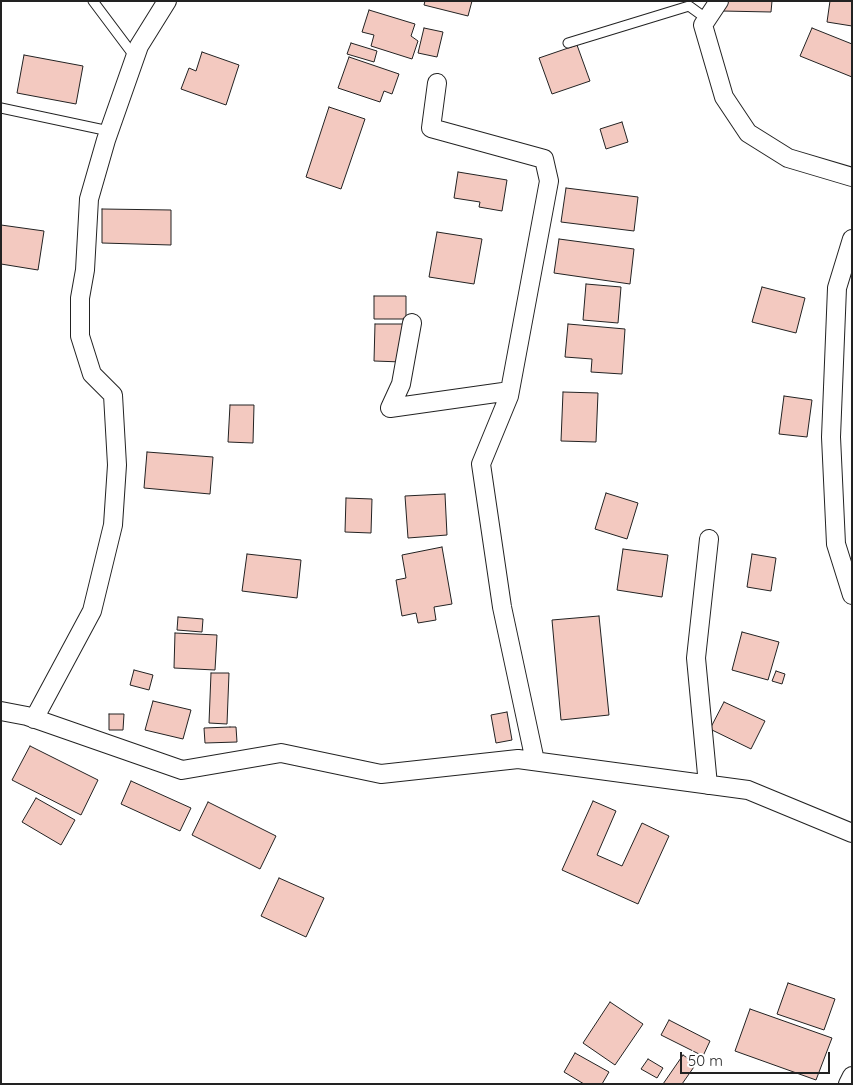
<!DOCTYPE html>
<html>
<head>
<meta charset="utf-8">
<style>
  body { margin:0 }
  #map { position:relative; width:853px; height:1085px; overflow:hidden; background:#fff; font-family:Quicksand,sans-serif }
  canvas { display:block }
  .frame { position:absolute; inset:0; border:2px solid #222; pointer-events:none }
  .scale { position:absolute; left:680px; top:1052px; width:150px; height:22px; box-sizing:border-box; border:2px solid #222; border-top:0; padding-left:6px; font-size:15px; line-height:18px; white-space:nowrap; color:#222; -webkit-text-stroke:4px #fff; paint-order:stroke }
</style>
</head>
<body>
<div id="map">
<canvas width="853" height="1085"></canvas>
<div class="frame"></div>
<div class="scale">50 m</div>
</div>
<script>
const c = document.querySelector('canvas').getContext('2d');
c.lineJoin = 'round';
function fillPath(path, color) { c.fillStyle = color; c.fill(path, 'evenodd'); }
const poly = rows => new Path2D(rows.map(r => 'M' + r).join(''));
function trace(path, color, width, dash) { c.strokeStyle = color; c.lineWidth = width; c.lineCap = dash ? 'butt' : 'round'; c.setLineDash(dash || []); c.stroke(path); }
const building = poly([
  [425,1,472,1,468,16,424,5,425,1],
  [723,1,772,1,771,12,722,11,723,1],
  [830,1,852,1,852,26,827,22,830,1],
  [369,10,415,24,411,36,418,41,412,59,371,46,374,35,362,32,369,10],
  [424,28,443,32,437,57,418,53,424,28],
  [812,28,852,44,852,77,800,56,812,28],
  [351,43,377,51,374,62,347,54,351,43],
  [577,45,590,81,552,94,539,58,577,45],
  [202,52,239,65,226,105,181,89,189,68,196,71,202,52],
  [24,55,83,66,76,104,17,93,24,55],
  [349,57,399,74,392,94,384,91,380,102,338,88,349,57],
  [329,107,365,119,341,189,306,177,329,107],
  [622,122,628,142,606,149,600,129,622,122],
  [458,172,507,180,502,211,479,207,480,202,454,198,458,172],
  [566,188,638,197,634,231,561,222,566,188],
  [102,209,171,210,171,245,102,243,102,209],
  [1,225,44,231,38,270,1,264,1,225],
  [437,232,482,239,474,284,429,277,437,232],
  [559,239,634,249,630,284,554,273,559,239],
  [586,284,621,287,618,323,583,320,586,284],
  [762,287,805,298,796,333,752,322,762,287],
  [374,296,406,296,406,319,374,319,374,296],
  [375,324,403,324,402,362,374,361,375,324],
  [568,324,625,329,622,374,591,372,592,359,565,357,568,324],
  [563,392,598,393,596,442,561,441,563,392],
  [784,396,812,400,807,437,779,434,784,396],
  [230,405,254,405,253,443,228,442,230,405],
  [147,452,213,457,210,494,144,488,147,452],
  [606,493,638,503,627,539,595,529,606,493],
  [445,494,447,535,408,538,405,496,445,494],
  [346,498,372,499,371,533,345,532,346,498],
  [442,547,452,604,434,607,436,620,418,623,416,613,402,616,396,580,406,578,402,555,442,547],
  [623,549,668,555,662,597,617,590,623,549],
  [247,554,301,560,297,598,242,591,247,554],
  [752,554,776,558,771,591,747,587,752,554],
  [599,616,609,715,561,720,552,620,599,616],
  [178,617,203,619,202,632,177,630,178,617],
  [742,632,779,642,768,680,732,670,742,632],
  [175,633,217,635,215,670,174,668,175,633],
  [134,670,153,675,149,690,130,685,134,670],
  [776,671,785,674,782,684,772,681,776,671],
  [211,673,229,673,227,724,209,723,211,673],
  [153,701,191,710,183,739,145,730,153,701],
  [724,702,765,721,751,749,710,729,724,702],
  [507,712,512,740,496,743,491,715,507,712],
  [109,714,124,714,123,730,109,730,109,714],
  [230,727,236,727,237,742,205,743,204,728,230,727],
  [30,746,98,780,81,815,12,780,30,746],
  [131,781,191,808,180,831,121,804,131,781],
  [36,798,75,820,61,845,22,822,36,798],
  [593,801,616,811,597,855,622,866,642,823,669,836,638,904,562,870,593,801],
  [208,802,276,836,260,869,192,835,208,802],
  [279,878,324,898,306,937,261,916,279,878],
  [788,983,835,999,824,1030,777,1014,788,983],
  [610,1002,643,1024,615,1065,583,1043,610,1002],
  [750,1009,832,1038,816,1080,735,1051,750,1009],
  [669,1020,710,1041,703,1056,661,1035,669,1020],
  [575,1053,609,1072,602,1084,584,1084,564,1072,575,1053],
  [683,1055,696,1064,682,1084,663,1084,683,1055],
  [648,1059,663,1068,657,1078,641,1069,648,1059]
]);
fillPath(building, '#f3c9c0');
trace(building, '#222', 1);
const service = poly([
  [93,1,135,57],
  [568,43,689,6,707,19],
  [1,108,109,131]
]);
const minor = poly([
  [719,1,703,25,724,97,748,133,788,158,852,177],
  [437,83,431,128,544,159,549,181,509,396,481,464,502,607,535,761],
  [852,239,837,288,831,437,836,544,852,595],
  [412,323,401,384,390,408,510,391],
  [1,711,27,716,182,770,281,753,381,774,518,759,748,790,852,833],
  [34,719,92,611,113,525,117,465,113,395,92,374,80,336,80,298,85,270,89,199,106,140,139,46,167,1],
  [708,785,696,658,709,539],
  [848,1084,852,1076]
]);
trace(service, '#222', 11);
trace(minor, '#222', 20);
trace(service, '#fff', 9);
trace(minor, '#fff', 18);
</script>
</body>
</html>
